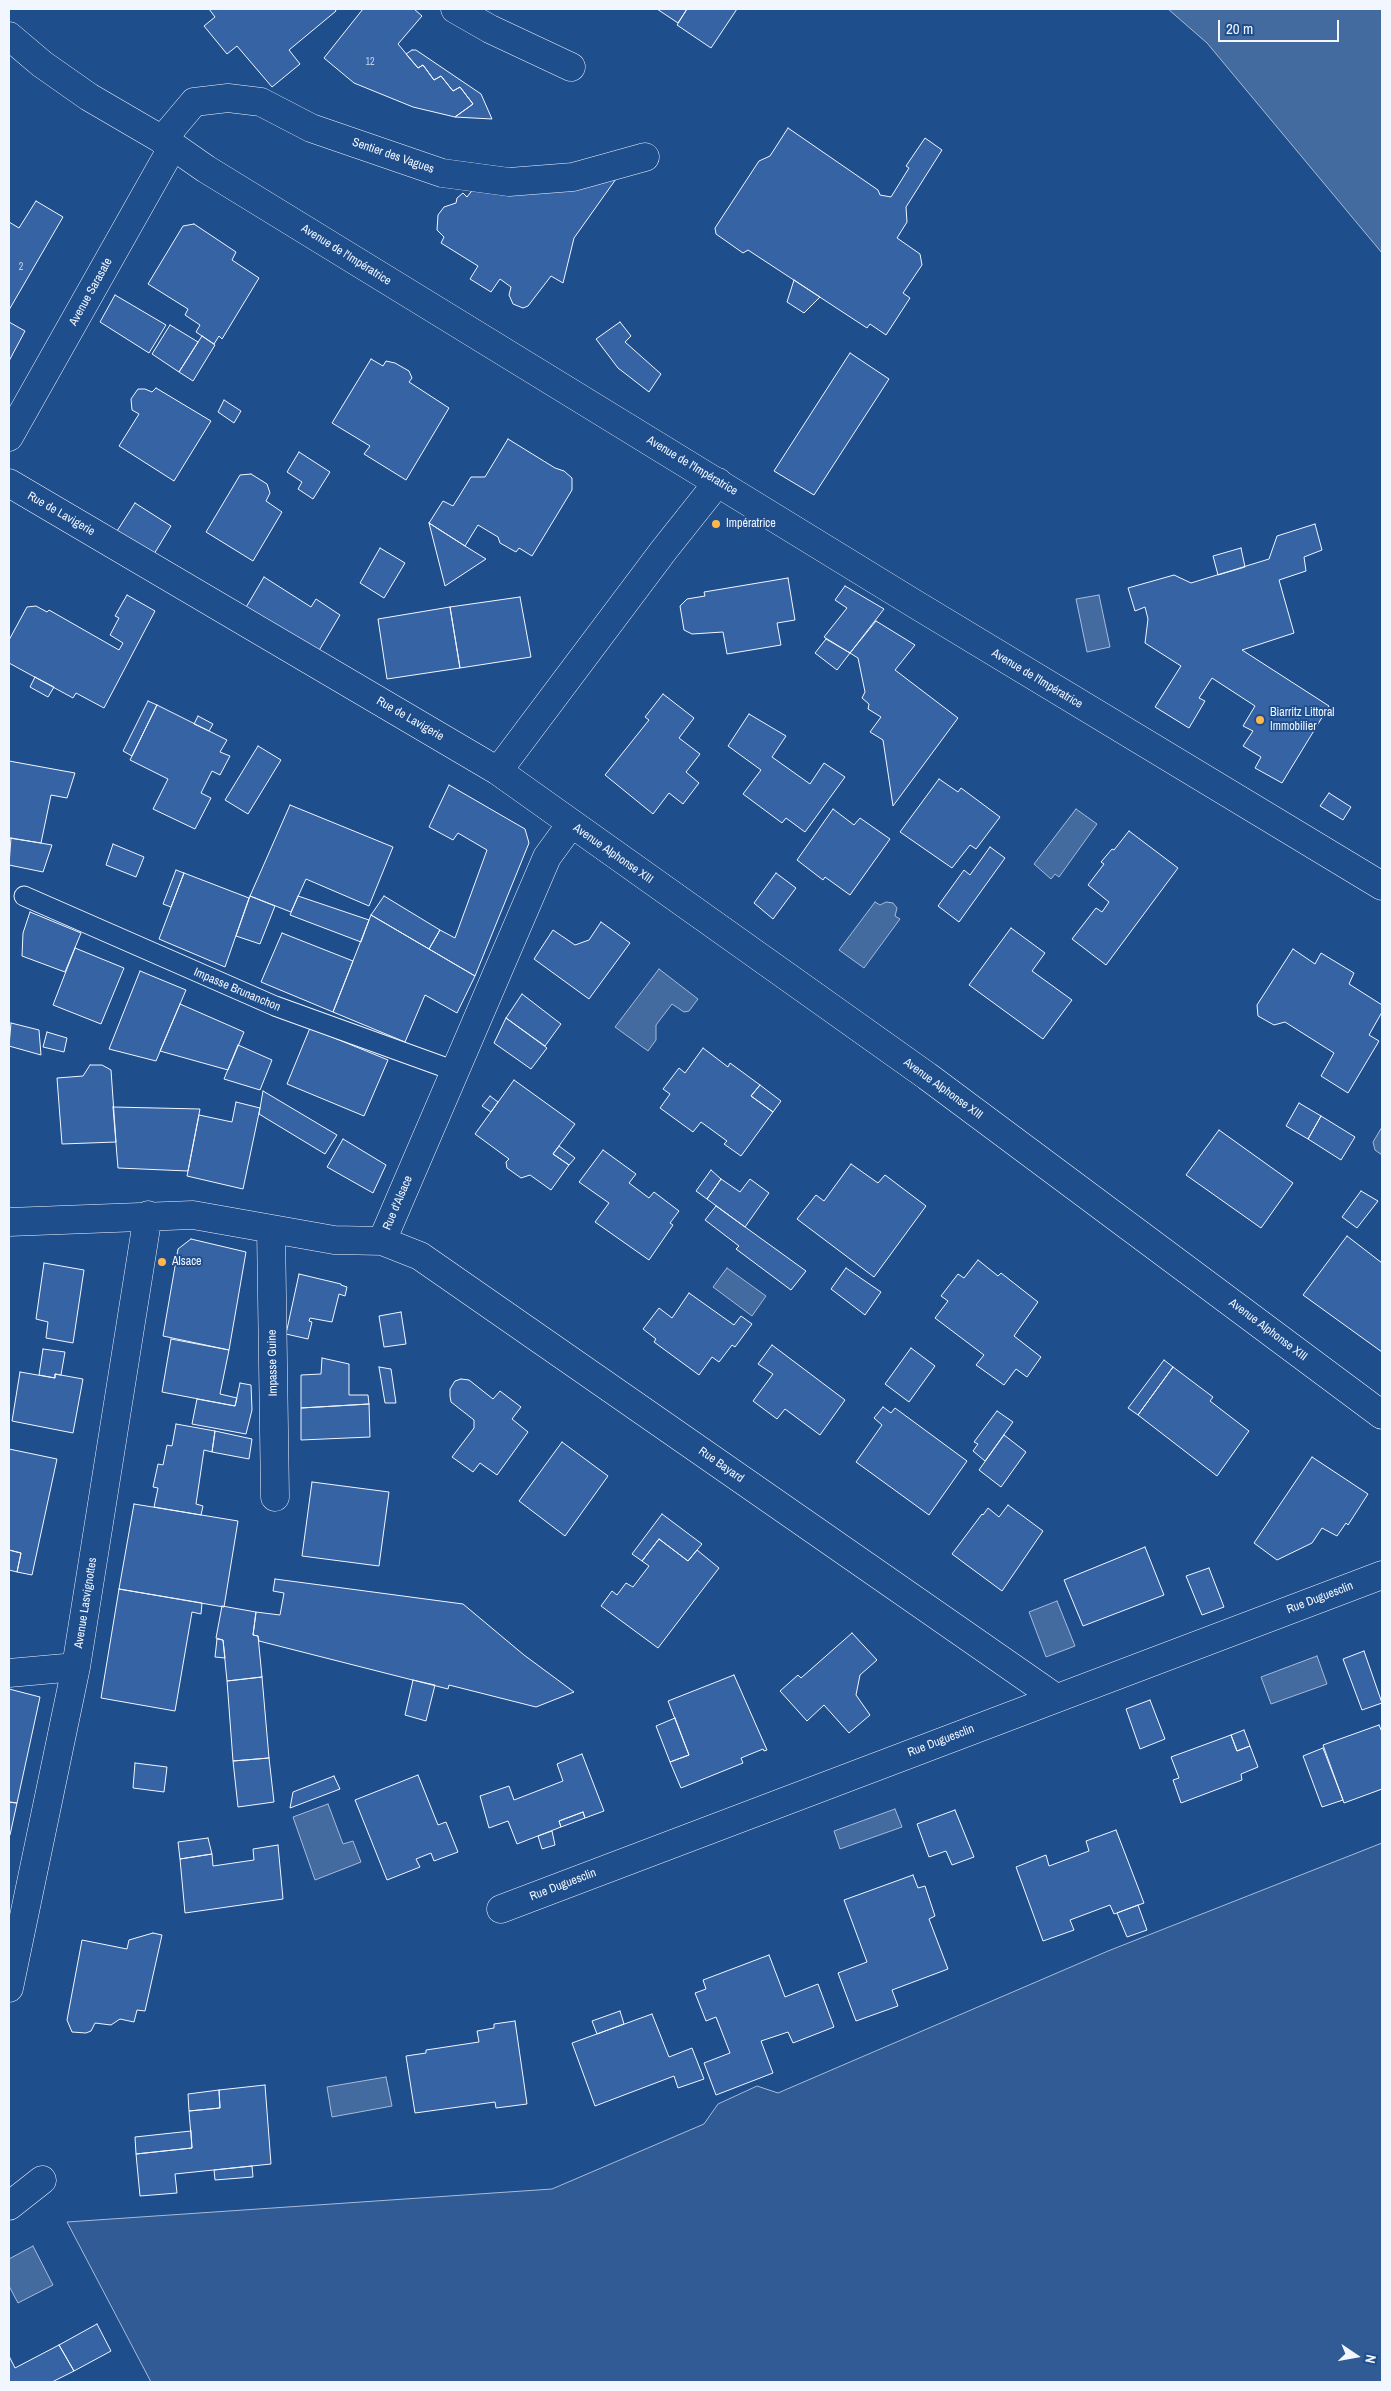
<!DOCTYPE html>
<html>
<head>
<meta charset="utf-8">
<style>
  body { margin:0 }
  #map { position:relative; width:1391px; height:2391px; overflow:hidden; background:#1f4e8c; font-family:"Archivo Narrow",sans-serif }
  canvas { display:block }
  .frame { position:absolute; inset:0; border:10px solid #f2f6ff; pointer-events:none }
  .north { position:absolute; left:1331px; top:2331px; width:50px; height:50px; -webkit-text-stroke:4px #1f4e8c; paint-order:stroke; rotate:102deg; font-size:14px; font-weight:700; line-height:20px; text-align:center; color:#f2f6ff }
  .north::after { content:''; display:block; margin:auto; width:18px; height:22px; background:#f2f6ff; clip-path:polygon(50% 0,100% 100%,50% 72%,0 100%) }
  .scale { position:absolute; left:1218px; top:20px; width:121px; height:22px; box-sizing:border-box; border:2px solid #f2f6ff; border-top:0; padding-left:6px; font-size:15px; line-height:18px; white-space:nowrap; color:#f2f6ff; -webkit-text-stroke:4px #1f4e8c; paint-order:stroke }
</style>
</head>
<body>
<div id="map">
<canvas width="1391" height="2391"></canvas>
<div class="frame"></div>
<div class="north">N</div>
<div class="scale">20 m</div>
</div>
<script>
const c = document.querySelector('canvas').getContext('2d');
c.lineJoin = 'round';
function fillPath(path, color) { c.fillStyle = color; c.fill(path, 'evenodd'); }
const poly = rows => new Path2D(rows.map(r => 'M' + r).join(''));
function trace(path, color, width, dash) { c.strokeStyle = color; c.lineWidth = width; c.lineCap = dash ? 'butt' : 'round'; c.setLineDash(dash || []); c.stroke(path); }
function drawText(font, color, halo, rows, align = 'center') {
  c.font = font + ' "Archivo Narrow",sans-serif'; c.lineWidth = 4; c.setLineDash([]); c.textBaseline = 'middle'; c.strokeStyle = halo; c.fillStyle = color; for (const [text, x, y, turn = 0] of rows) {
    c.save(); c.translate(x, y); c.rotate((+turn || 0) * Math.PI / 180); c.textAlign = isNaN(turn) ? turn : align; if (halo) c.strokeText(text, 0, 0); c.fillText(text, 0, 0); c.restore();
  }
}
const green = poly([
  [1382,1843,1382,2382,151,2382,67,2222,552,2189,704,2124,718,2104,757,2086,778,2093,1108,1951,1382,1843]
]);
fillPath(green, '#305b95');
trace(green, '#a8bbd7', 1);
const water = poly([
  [1168,9,1382,9,1382,253,1207,43,1168,9],
  [1099,595,1110,647,1087,652,1076,599,1099,595],
  [1076,809,1097,824,1059,877,1055,874,1051,879,1034,864,1076,809],
  [875,902,880,905,886,902,893,903,897,908,895,916,900,919,864,968,839,950,875,902],
  [659,969,698,999,689,1011,684,1012,672,1004,656,1025,656,1040,648,1051,615,1027,659,969],
  [1382,1127,1382,1155,1375,1150,1373,1142,1382,1127],
  [727,1268,766,1296,752,1316,713,1287,727,1268],
  [1057,1601,1075,1646,1046,1657,1029,1612,1057,1601],
  [1317,1656,1327,1684,1271,1704,1261,1677,1317,1656],
  [328,1804,343,1844,353,1841,361,1862,315,1880,293,1817,328,1804],
  [895,1809,902,1827,840,1849,834,1831,895,1809],
  [386,2077,392,2106,332,2117,327,2087,386,2077],
  [33,2246,53,2285,18,2303,9,2286,9,2259,33,2246]
]);
fillPath(water, '#446ba0');
trace(water, '#a8bbd7', 1);
const building = poly([
  [209,9,335,9,336,11,289,50,300,64,272,87,237,46,227,54,204,26,215,17,209,9],
  [363,9,414,9,422,16,398,44,418,68,423,65,434,80,441,76,453,91,460,87,473,104,455,117,413,107,354,83,324,58,363,9],
  [657,9,687,9,678,23,657,9],
  [687,9,737,9,711,48,677,25,687,9],
  [412,50,416,50,481,94,492,119,455,117,473,104,460,87,453,91,441,76,434,80,423,65,418,68,406,54,412,50],
  [788,128,878,190,880,195,891,197,909,168,906,166,925,138,942,150,906,207,907,222,897,238,920,254,922,265,903,293,910,298,886,335,870,324,867,328,748,250,743,253,716,234,715,228,759,161,770,156,788,128],
  [616,179,574,238,563,283,551,276,528,306,523,308,513,304,509,295,511,287,500,279,491,292,470,279,478,266,441,243,444,237,437,230,438,215,444,207,456,203,457,198,463,193,467,197,474,188,616,179],
  [36,201,63,217,9,310,9,222,19,228,36,201],
  [194,224,236,252,232,260,259,278,222,339,219,336,214,344,196,332,200,325,185,315,188,309,148,284,183,226,194,224],
  [794,280,820,297,804,313,787,302,794,280],
  [115,295,166,325,149,353,100,322,115,295],
  [9,322,25,331,9,361,9,322],
  [620,322,631,336,625,342,661,374,649,392,618,368,596,339,620,322],
  [170,325,198,342,179,372,152,354,170,325],
  [202,336,215,345,193,381,179,372,202,336],
  [850,353,889,379,814,495,774,471,850,353],
  [371,359,383,366,386,361,395,363,409,371,412,378,409,382,449,408,406,480,364,454,370,446,332,423,371,359],
  [156,388,211,421,174,481,119,446,139,414,132,410,131,399,138,389,145,389,152,392,156,388],
  [224,400,241,411,234,423,218,412,224,400],
  [508,439,555,468,564,471,572,478,572,490,532,556,519,548,516,552,500,543,498,537,478,525,465,546,429,523,443,501,453,506,471,477,485,477,508,439],
  [299,452,330,472,313,499,298,489,302,482,287,472,299,452],
  [251,474,267,484,270,493,266,501,282,512,253,561,206,532,240,475,251,474],
  [135,503,171,526,154,554,117,531,135,503],
  [429,523,465,546,486,559,445,586,429,523],
  [1315,524,1322,550,1304,557,1306,571,1279,580,1294,633,1242,650,1329,706,1282,783,1255,768,1261,757,1243,746,1253,731,1243,726,1255,706,1212,678,1199,698,1205,701,1189,728,1155,707,1181,666,1145,643,1148,619,1145,607,1135,611,1128,588,1174,575,1191,583,1269,559,1277,536,1315,524],
  [380,548,405,563,384,598,360,583,380,548],
  [1241,548,1245,567,1218,575,1213,556,1241,548],
  [264,577,311,607,316,599,340,615,317,654,245,609,264,577],
  [788,578,795,620,777,623,781,645,727,654,723,632,692,634,684,630,680,606,687,599,705,596,704,592,788,578],
  [845,586,884,609,850,653,824,637,847,608,835,600,845,586],
  [127,595,155,611,104,708,76,693,73,698,9,663,9,640,27,607,36,606,47,612,49,610,119,650,123,643,110,635,119,618,115,616,127,595],
  [520,597,531,657,460,668,450,607,520,597],
  [450,607,460,668,387,679,378,619,450,607],
  [876,621,915,645,895,670,958,718,893,806,883,740,870,732,881,717,868,709,869,704,862,698,865,692,858,658,850,653,876,621],
  [826,639,850,653,837,670,815,653,826,639],
  [35,677,54,687,48,697,30,687,35,677],
  [663,694,694,718,679,738,700,754,686,772,699,783,683,804,669,793,653,814,605,775,649,720,645,717,663,694],
  [148,701,157,705,132,756,123,751,148,701],
  [157,705,227,740,220,752,230,756,220,775,212,771,201,793,211,798,195,829,153,809,168,779,130,760,157,705],
  [749,714,786,736,772,757,810,784,824,763,845,777,805,832,786,818,782,823,743,794,761,770,728,746,749,714],
  [198,716,213,724,209,731,194,724,198,716],
  [258,746,281,760,248,814,225,800,258,746],
  [9,761,75,773,67,798,51,795,41,843,9,838,9,761],
  [939,779,958,792,961,788,1000,817,976,849,970,845,952,868,900,832,939,779],
  [449,785,525,829,529,843,475,976,429,949,440,930,455,938,487,850,458,833,453,840,429,827,449,785],
  [1329,793,1351,807,1343,820,1320,806,1329,793],
  [290,805,393,847,369,906,306,879,291,912,250,896,290,805],
  [833,809,854,825,860,818,890,839,850,895,825,877,823,880,797,860,833,809],
  [1129,831,1178,868,1106,965,1072,939,1096,908,1102,912,1109,902,1088,885,1104,864,1101,862,1112,849,1114,850,1129,831],
  [11,838,52,845,43,872,9,865,11,838],
  [113,844,144,857,136,877,106,865,113,844],
  [990,847,1005,858,959,922,938,906,964,870,970,875,990,847],
  [176,870,184,873,171,907,163,904,176,870],
  [184,873,249,898,225,967,159,939,184,873],
  [776,873,796,888,773,919,754,903,776,873],
  [250,896,275,906,260,944,236,936,250,896],
  [298,896,369,920,361,942,290,915,298,896],
  [384,896,440,930,429,949,371,915,384,896],
  [30,912,81,933,65,972,22,956,23,933,30,912],
  [371,915,475,976,457,1013,425,995,405,1042,333,1012,371,915],
  [601,922,630,943,589,999,534,959,553,930,575,945,589,940,601,922],
  [1011,928,1045,953,1032,971,1072,1000,1043,1039,969,985,1011,928],
  [282,933,353,961,333,1012,261,982,282,933],
  [75,948,124,968,101,1024,53,1005,75,948],
  [1293,949,1315,964,1321,953,1354,973,1349,984,1382,1005,1382,1012,1369,1035,1379,1041,1348,1093,1321,1076,1334,1053,1285,1022,1274,1025,1258,1016,1257,1005,1293,949],
  [140,971,186,990,156,1061,109,1049,140,971],
  [522,994,561,1024,545,1046,506,1018,522,994],
  [180,1004,244,1032,228,1070,160,1051,180,1004],
  [506,1018,547,1048,531,1069,494,1043,506,1018],
  [11,1023,39,1030,41,1055,9,1046,11,1023],
  [310,1028,388,1060,364,1116,287,1084,310,1028],
  [47,1032,67,1038,64,1052,43,1047,47,1032],
  [238,1045,272,1060,260,1090,224,1079,238,1045],
  [703,1048,728,1067,730,1063,760,1085,751,1096,773,1112,741,1156,724,1144,727,1141,701,1122,693,1132,660,1108,670,1094,663,1089,679,1068,685,1073,703,1048],
  [90,1065,102,1065,111,1070,116,1142,62,1144,57,1078,83,1076,90,1065],
  [514,1080,575,1124,553,1154,569,1165,551,1190,530,1175,521,1178,507,1168,506,1162,509,1159,475,1134,514,1080],
  [760,1085,781,1101,773,1112,751,1096,760,1085],
  [263,1091,337,1135,325,1154,259,1114,263,1091],
  [490,1096,498,1102,491,1112,482,1106,490,1096],
  [236,1102,260,1108,243,1189,187,1176,199,1115,232,1122,236,1102],
  [1299,1103,1321,1116,1308,1139,1286,1126,1299,1103],
  [113,1107,200,1109,188,1171,118,1168,113,1107],
  [1321,1116,1355,1137,1341,1160,1308,1139,1321,1116],
  [1219,1130,1293,1183,1261,1228,1186,1175,1219,1130],
  [343,1139,386,1165,373,1193,327,1167,343,1139],
  [559,1146,575,1158,569,1165,553,1154,559,1146],
  [603,1150,636,1174,629,1183,649,1198,654,1192,679,1211,670,1223,673,1225,649,1260,595,1222,609,1203,579,1182,603,1150],
  [851,1164,878,1183,885,1175,926,1206,874,1277,797,1219,816,1195,824,1201,851,1164],
  [711,1170,721,1179,707,1199,696,1191,711,1170],
  [721,1179,740,1192,750,1179,769,1193,745,1227,707,1199,721,1179],
  [1361,1191,1378,1201,1357,1228,1342,1217,1361,1191],
  [716,1206,806,1271,791,1290,736,1249,739,1246,705,1220,716,1206],
  [1347,1236,1382,1263,1382,1352,1303,1295,1347,1236],
  [191,1239,246,1252,229,1350,163,1336,178,1249,191,1239],
  [978,1260,998,1276,1001,1273,1038,1302,1014,1336,1041,1357,1027,1377,1016,1369,1004,1385,976,1365,984,1355,935,1318,948,1301,941,1296,958,1274,964,1278,978,1260],
  [44,1263,84,1270,73,1343,46,1338,48,1322,36,1319,44,1263],
  [846,1268,881,1292,865,1315,831,1289,846,1268],
  [299,1274,341,1284,341,1285,347,1287,345,1296,339,1294,332,1322,310,1318,309,1321,312,1322,308,1339,286,1334,299,1274],
  [689,1293,734,1325,741,1316,752,1324,735,1347,732,1345,719,1362,712,1357,699,1375,654,1342,656,1339,643,1329,659,1308,672,1318,689,1293],
  [401,1312,406,1344,384,1347,379,1316,401,1312],
  [171,1339,229,1350,220,1394,237,1398,235,1406,162,1392,171,1339],
  [772,1345,845,1400,820,1435,785,1409,777,1419,753,1401,773,1374,758,1364,772,1345],
  [911,1348,935,1366,909,1402,885,1384,911,1348],
  [43,1349,65,1352,61,1375,55,1374,55,1378,39,1375,43,1349],
  [322,1358,349,1364,349,1395,368,1395,369,1404,301,1408,301,1375,321,1374,322,1358],
  [1164,1360,1173,1367,1138,1415,1128,1408,1164,1360],
  [379,1367,391,1369,396,1403,385,1403,379,1367],
  [1173,1367,1213,1397,1210,1401,1249,1431,1217,1476,1138,1415,1173,1367],
  [20,1372,55,1378,55,1374,83,1379,73,1433,12,1421,20,1372],
  [461,1379,469,1380,493,1399,500,1391,521,1407,512,1419,528,1432,497,1475,480,1463,473,1472,452,1457,474,1428,474,1420,451,1402,450,1396,450,1389,455,1381,461,1379],
  [240,1383,251,1385,252,1410,246,1434,192,1424,197,1399,235,1406,240,1383],
  [369,1404,370,1437,301,1440,301,1408,369,1404],
  [883,1407,891,1413,895,1408,967,1461,929,1515,856,1462,882,1425,874,1418,883,1407],
  [997,1411,1013,1422,985,1461,973,1451,978,1444,974,1442,997,1411],
  [176,1424,215,1431,212,1452,204,1450,196,1504,203,1506,201,1515,154,1507,158,1488,153,1487,158,1464,163,1465,167,1445,172,1446,176,1424],
  [215,1431,252,1439,249,1459,212,1452,215,1431],
  [1004,1435,1026,1452,1001,1487,979,1470,1004,1435],
  [562,1442,608,1476,565,1536,519,1501,562,1442],
  [9,1449,57,1459,32,1575,17,1572,21,1553,9,1550,9,1449],
  [1312,1457,1368,1494,1348,1525,1346,1523,1337,1536,1322,1528,1312,1543,1277,1560,1254,1543,1312,1457],
  [312,1482,389,1492,379,1566,302,1556,312,1482],
  [134,1504,238,1521,224,1607,119,1589,134,1504],
  [1008,1505,1043,1531,1002,1591,952,1554,982,1514,983,1515,988,1508,999,1517,1008,1505],
  [662,1514,702,1544,688,1561,659,1539,642,1561,632,1554,662,1514],
  [659,1539,688,1561,697,1550,719,1568,658,1648,601,1606,612,1591,617,1595,626,1583,633,1587,649,1566,642,1561,659,1539],
  [1145,1547,1164,1595,1083,1626,1064,1580,1145,1547],
  [9,1550,21,1553,17,1572,9,1570,9,1550],
  [1209,1568,1224,1607,1202,1615,1186,1576,1209,1568],
  [275,1579,463,1604,524,1655,574,1692,536,1707,449,1685,448,1689,259,1641,258,1636,253,1635,256,1612,280,1615,284,1593,273,1591,275,1579],
  [119,1589,202,1603,201,1614,192,1612,175,1711,101,1698,119,1589],
  [222,1606,256,1612,253,1635,258,1636,262,1677,227,1681,223,1640,216,1638,222,1606],
  [852,1633,877,1660,860,1675,856,1695,870,1715,849,1733,824,1705,807,1721,780,1691,798,1675,801,1678,852,1633],
  [217,1639,223,1640,225,1658,215,1657,217,1639],
  [1364,1651,1382,1703,1362,1710,1343,1659,1364,1651],
  [734,1675,767,1750,764,1751,763,1749,741,1758,743,1763,681,1788,670,1762,689,1755,668,1701,734,1675],
  [262,1677,269,1758,233,1761,227,1681,262,1677],
  [413,1680,435,1685,426,1721,405,1715,413,1680],
  [9,1689,40,1697,17,1803,9,1802,9,1689],
  [1150,1700,1165,1739,1140,1749,1126,1709,1150,1700],
  [675,1718,689,1755,670,1762,656,1726,675,1718],
  [1379,1725,1382,1732,1382,1789,1344,1803,1323,1745,1379,1725],
  [1244,1730,1250,1746,1237,1751,1231,1735,1244,1730],
  [1231,1735,1237,1751,1250,1746,1258,1767,1241,1774,1242,1780,1181,1803,1173,1780,1179,1778,1171,1757,1231,1735],
  [1323,1748,1343,1800,1322,1807,1303,1756,1323,1748],
  [582,1754,604,1811,585,1818,583,1812,559,1821,561,1827,517,1844,508,1821,489,1828,480,1796,509,1786,514,1800,563,1781,557,1764,582,1754],
  [269,1758,274,1802,238,1807,233,1761,269,1758],
  [135,1763,167,1767,164,1792,133,1788,135,1763],
  [418,1775,438,1825,446,1822,458,1852,434,1861,431,1853,416,1859,420,1867,387,1880,355,1800,418,1775],
  [334,1776,340,1789,290,1808,293,1792,334,1776],
  [9,1802,17,1803,10,1835,9,1835,9,1802],
  [955,1810,974,1857,952,1865,946,1851,929,1857,917,1824,955,1810],
  [583,1812,585,1818,561,1827,559,1821,583,1812],
  [1116,1830,1144,1903,1114,1914,1110,1905,1070,1920,1074,1930,1043,1941,1016,1867,1046,1855,1049,1866,1089,1851,1086,1841,1116,1830],
  [552,1831,555,1845,542,1849,538,1836,552,1831],
  [208,1838,212,1854,180,1859,178,1842,208,1838],
  [278,1845,283,1899,185,1913,180,1859,212,1854,213,1866,254,1860,253,1849,278,1845],
  [913,1875,918,1888,925,1886,935,1916,929,1919,948,1969,892,1990,898,2006,856,2021,838,1973,867,1962,844,1900,913,1875],
  [1138,1905,1147,1930,1127,1937,1117,1913,1138,1905],
  [153,1933,162,1935,145,2011,137,2010,134,2022,120,2019,111,2025,95,2023,91,2031,86,2033,72,2032,67,2020,82,1940,127,1949,129,1940,153,1933],
  [769,1955,785,1997,818,1984,834,2027,793,2043,788,2032,761,2041,773,2073,716,2095,704,2063,730,2053,716,2017,706,2021,695,1993,706,1989,703,1980,769,1955],
  [620,2011,624,2024,597,2034,592,2021,620,2011],
  [652,2014,669,2057,692,2048,704,2079,678,2088,674,2076,595,2106,572,2043,652,2014],
  [515,2021,527,2104,496,2108,495,2102,415,2113,406,2056,426,2053,426,2050,479,2042,477,2031,494,2028,494,2024,515,2021],
  [265,2085,271,2164,175,2174,177,2193,140,2196,136,2154,192,2148,189,2111,220,2108,219,2090,265,2085],
  [219,2090,220,2108,189,2111,188,2094,219,2090],
  [191,2131,192,2148,136,2154,135,2137,191,2131],
  [252,2166,253,2177,215,2180,214,2170,252,2166],
  [97,2324,111,2351,74,2371,59,2345,97,2324],
  [59,2345,74,2371,52,2382,9,2382,9,2356,15,2368,59,2345]
]);
fillPath(building, '#3563a3');
trace(building, '#f2f6ff', 1);
const lane = poly([
  [24,896,275,1006,455,1071]
]);
const street = poly([
  [455,9,490,29,571,67],
  [162,140,194,102,228,98,261,102,311,128,442,173,509,182,573,177,645,157],
  [9,437,173,146],
  [9,483,498,771,927,1076,1382,1415],
  [498,771,664,550,718,482],
  [9,1222,193,1215,334,1240,382,1241,420,1256,1056,1698],
  [271,1229,275,1497],
  [382,1241,547,857,571,824],
  [9,1673,76,1667],
  [501,1909,1382,1575],
  [9,1988,76,1667,148,1215],
  [9,2206,42,2180]
]);
const secondary = poly([
  [9,36,42,64,89,97,173,146,206,169,915,604,1382,886]
]);
trace(lane, '#f2f6ff', 21);
trace(street, '#f2f6ff', 29);
trace(secondary, '#f2f6ff', 29);
trace(lane, '#1f4e8c', 19);
trace(street, '#1f4e8c', 28);
trace(secondary, '#1f4e8c', 28);
for (const [x, y, r, color] of [
  [716,524,5,"#ffb74d"],
  [1260,720,5,"#ffb74d"],
  [162,1262,5,"#ffb74d"]
]) { const dot = new Path2D(); dot.arc(x, y, r, 0, 2 * Math.PI); c.fillStyle = color; c.fill(dot); trace(dot, '#1f4e8c', 2); }
drawText('10px', '#c3d1e8', null, [
  ["12",370,62],
  ["2",21,267]
]);
drawText('12px', '#f2f6ff', '#1f4e8c', [
  ["Sentier des Vagues",393,156,19],
  ["Avenue de l'Impératrice",346,255,32],
  ["Avenue Sarasate",91,292,-61],
  ["Avenue de l'Impératrice",692,466,31],
  ["Rue de Lavigerie",61,514,30],
  ["Avenue de l'Impératrice",1037,679,31],
  ["Rue de Lavigerie",410,719,30],
  ["Avenue Alphonse XIII",613,854,35],
  ["Impasse Brunanchon",237,990,23],
  ["Avenue Alphonse XIII",943,1089,36],
  ["Rue d'Alsace",398,1203,-67],
  ["Avenue Alphonse XIII",1268,1330,37],
  ["Impasse Guine",273,1363,-91],
  ["Rue Bayard",721,1465,35],
  ["Rue Duguesclin",1320,1598,-21],
  ["Avenue Lasvignottes",86,1603,-81],
  ["Rue Duguesclin",941,1741,-21],
  ["Rue Duguesclin",563,1885,-21]
]);
drawText('12px', '#f2f6ff', '#1f4e8c', [
  ["Impératrice",726,524],
  ["Biarritz Littoral",1270,713],
  ["Immobilier",1270,727],
  ["Alsace",172,1262]
], 'left');
</script>
</body>
</html>
